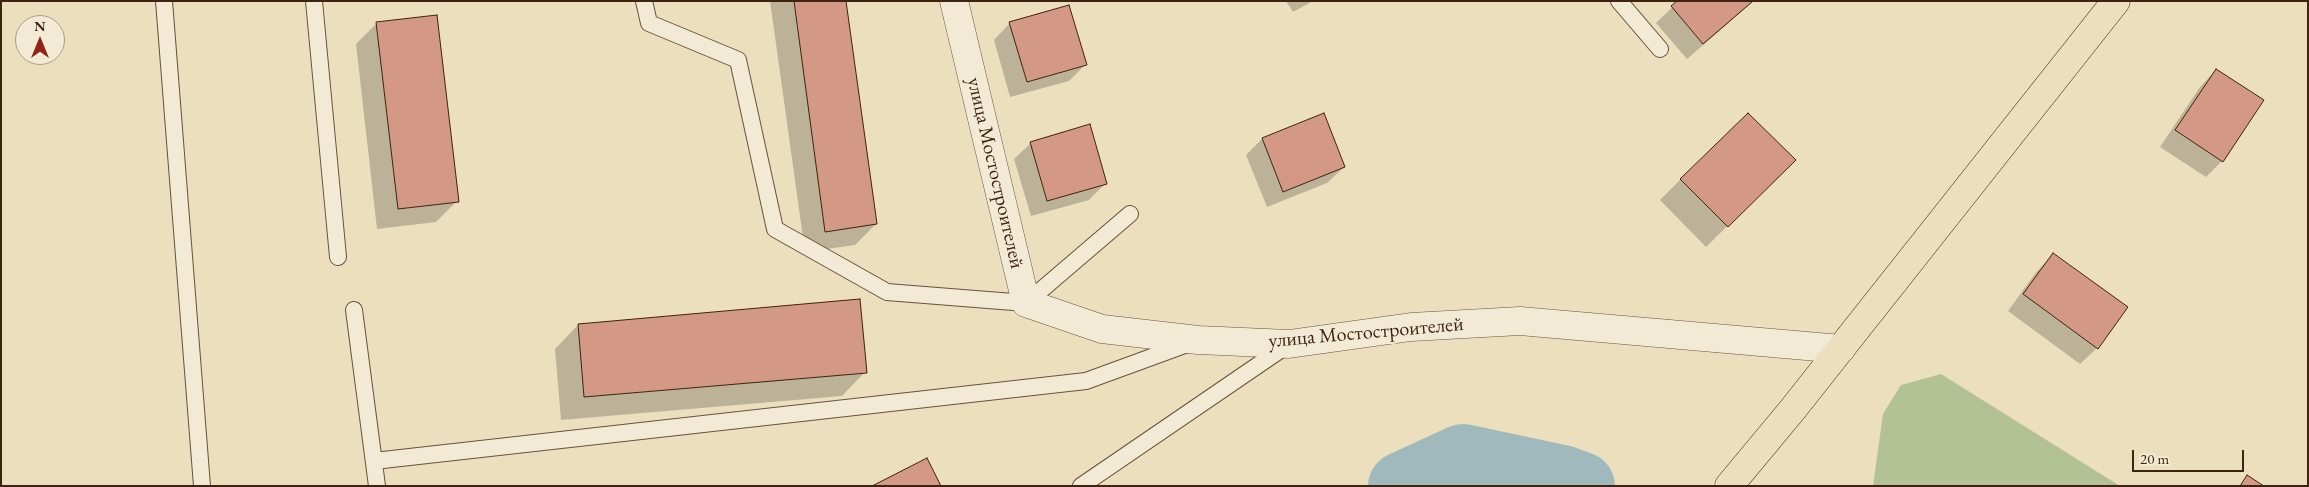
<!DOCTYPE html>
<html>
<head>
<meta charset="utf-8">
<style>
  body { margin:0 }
  #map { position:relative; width:2309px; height:487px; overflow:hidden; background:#ebdfbe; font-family:"EB Garamond",serif }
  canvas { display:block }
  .frame { position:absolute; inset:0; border:2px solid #3e2310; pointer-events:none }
  .north { position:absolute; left:15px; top:15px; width:50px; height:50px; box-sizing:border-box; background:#f2ead5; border:1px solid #aa9a86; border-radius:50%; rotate:0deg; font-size:14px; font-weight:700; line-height:20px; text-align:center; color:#3e2310 }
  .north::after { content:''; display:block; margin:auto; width:18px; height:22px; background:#8f2418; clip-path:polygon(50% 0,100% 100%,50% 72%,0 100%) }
  .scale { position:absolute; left:2132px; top:450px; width:112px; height:22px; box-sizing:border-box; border:2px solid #3e2310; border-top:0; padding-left:6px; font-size:15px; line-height:18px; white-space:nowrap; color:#3e2310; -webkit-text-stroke:4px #f2ead5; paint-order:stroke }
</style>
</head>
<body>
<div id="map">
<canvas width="2309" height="487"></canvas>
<div class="frame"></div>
<div class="north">N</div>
<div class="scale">20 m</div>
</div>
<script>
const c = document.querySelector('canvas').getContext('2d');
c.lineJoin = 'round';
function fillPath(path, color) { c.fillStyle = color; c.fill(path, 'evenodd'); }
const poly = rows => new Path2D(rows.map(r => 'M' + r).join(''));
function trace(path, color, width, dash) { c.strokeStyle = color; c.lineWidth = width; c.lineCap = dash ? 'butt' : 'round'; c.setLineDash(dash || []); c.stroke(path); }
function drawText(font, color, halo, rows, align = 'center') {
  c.font = font + ' "EB Garamond",serif'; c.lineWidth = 4; c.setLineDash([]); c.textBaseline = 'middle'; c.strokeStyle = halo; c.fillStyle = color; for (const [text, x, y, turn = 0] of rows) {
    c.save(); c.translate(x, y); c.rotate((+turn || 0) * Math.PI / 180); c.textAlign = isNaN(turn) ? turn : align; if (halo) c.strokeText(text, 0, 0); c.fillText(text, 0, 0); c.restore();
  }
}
fillPath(poly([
  [1941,374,2120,486,1873,486,1883,414,1901,385]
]), '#b3c295');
fillPath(poly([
  [770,1,845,1,876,224,855,245,805,252],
  [1286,1,1313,1,1293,12],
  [1679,1,1754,1,1687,59,1656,23],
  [377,23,457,201,436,222,377,229,356,44],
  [1010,23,1085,65,1069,81,1010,97,994,40],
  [2216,70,2222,161,2206,177,2160,147,2200,87],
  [1323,115,1344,167,1327,183,1267,207,1246,155,1262,139],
  [1031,143,1106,183,1089,200,1031,216,1014,159],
  [1794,160,1706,247,1660,200,1681,179],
  [2053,255,2097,348,2080,364,2008,311,2037,271],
  [578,325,865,372,842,396,561,420,555,349]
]), '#0003');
trace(poly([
  [1402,486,1463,458,1562,479,1581,486]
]), '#9fb9bd', 68);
const building = poly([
  [794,1,846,1,877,224,825,232,794,1],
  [1677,1,1753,1,1703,44,1671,6,1677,1],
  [1069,5,1087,65,1027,82,1009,22,1069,5],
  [437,15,459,202,398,209,376,22,437,15],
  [2216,69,2264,100,2223,162,2175,130,2216,69],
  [1324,113,1345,167,1283,192,1262,138,1324,113],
  [1748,113,1796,160,1728,227,1680,179,1748,113],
  [1090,124,1107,184,1047,201,1030,142,1090,124],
  [2053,253,2128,307,2098,349,2023,294,2053,253],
  [860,299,867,373,584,397,578,324,860,299],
  [927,458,941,486,872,486,927,458],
  [2247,475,2264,486,2240,486,2247,475]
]);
fillPath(building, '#d39886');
trace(building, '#3e2310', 1);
const lane = poly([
  [164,1,202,486],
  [314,1,338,257],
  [644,1,649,23,738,60,775,229,887,292,1026,303,1130,214],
  [1619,1,1660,49],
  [354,310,377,486],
  [374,461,1086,381,1190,343],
  [1081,486,1289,344]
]);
const street = poly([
  [954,1,1026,303,1102,329,1198,340,1289,344,1411,327,1520,321,1841,349]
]);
const highway = poly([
  [1729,486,1793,409,2116,1]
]);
trace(lane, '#69523c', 18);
trace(street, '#69523c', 29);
trace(highway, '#3e2310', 29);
trace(lane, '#f2ead5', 16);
trace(street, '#f2ead5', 28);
trace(highway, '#ebdfbe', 28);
drawText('20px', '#3e2310', '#f2ead5', [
  ["улица Мостостроителей",995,173,77],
  ["улица Мостостроителей",1366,333,-5]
]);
</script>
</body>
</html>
